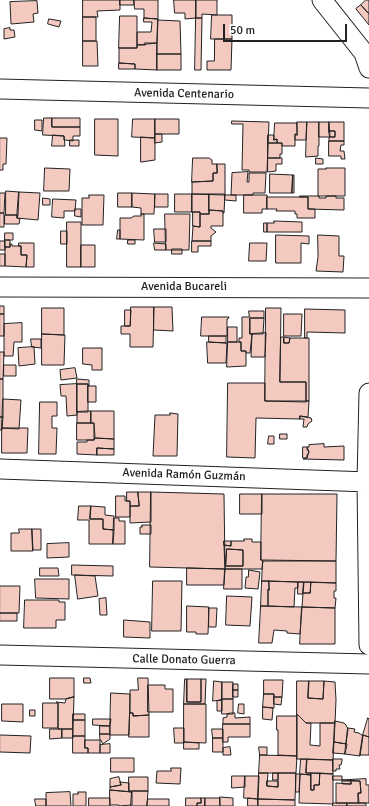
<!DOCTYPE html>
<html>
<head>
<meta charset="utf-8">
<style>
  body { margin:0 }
  #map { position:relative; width:369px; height:806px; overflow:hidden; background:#fff; font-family:Signika,sans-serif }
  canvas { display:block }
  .scale { position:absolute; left:223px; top:24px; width:124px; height:18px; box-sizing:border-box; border:2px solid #222; border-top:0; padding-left:5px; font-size:12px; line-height:14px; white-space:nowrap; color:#222; -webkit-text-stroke:3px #fff; paint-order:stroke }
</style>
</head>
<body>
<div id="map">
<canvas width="369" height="806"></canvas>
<div class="scale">50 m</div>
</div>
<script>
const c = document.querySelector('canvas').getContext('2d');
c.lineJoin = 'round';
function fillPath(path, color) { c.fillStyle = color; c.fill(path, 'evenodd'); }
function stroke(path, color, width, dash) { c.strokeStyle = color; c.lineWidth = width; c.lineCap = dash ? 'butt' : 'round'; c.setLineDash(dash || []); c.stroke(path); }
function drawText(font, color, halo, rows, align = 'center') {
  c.font = font + ' Signika,sans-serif'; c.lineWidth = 3; c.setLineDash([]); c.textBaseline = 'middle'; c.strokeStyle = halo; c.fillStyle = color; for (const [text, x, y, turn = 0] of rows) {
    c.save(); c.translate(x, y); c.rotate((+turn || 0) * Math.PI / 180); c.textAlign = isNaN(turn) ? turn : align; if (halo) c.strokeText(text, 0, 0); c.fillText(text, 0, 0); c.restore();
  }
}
const building = new Path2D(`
  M83,0H120V10L97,11L98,17H83Z
  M120,0H134V5H120Z
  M134,0H158V19L144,18V9H135Z
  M174,0H196V18L185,19V13H175Z
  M196,0H217V15L202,14V18H196Z
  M366,0H369V14L361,5Z
  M37,1L38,13L33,14L34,22L11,24L10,2Z
  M361,5L369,14V25L356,9Z
  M212,15H232V39H211Z
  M120,16H137V48H119Z
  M83,17H96V41H83Z
  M144,18L158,19L157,43L137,45V32H151L152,22H144Z
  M196,18H202L201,70H195Z
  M49,19L61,21L59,27L48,24Z
  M158,20L180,21L181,54H157Z
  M10,28V30H14L15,37L4,39V29Z
  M215,39H232L231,70H207V61H214Z
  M83,41H97L98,66H83Z
  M145,43H157V70L135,69V64L119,63V48H137V45H145Z
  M157,54H181V70H157Z
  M119,63L135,64V69H119Z
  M44,118H52V127H80V136H73V141L65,140H64V136L43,135Z
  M52,118H80V127H52Z
  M95,119H118V156L95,155Z
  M133,119H155V138L132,137Z
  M155,119H179V134H155Z
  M35,120H42V131L35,130Z
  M232,121L269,122L267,172H249V170H242L243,124H232Z
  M297,122H307L306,140H295V134L297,135Z
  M307,122H319V146H318V156L306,157Z
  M319,122H329L330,137H319Z
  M329,122H344V141H329V137H335V131H329Z
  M275,123H297V135L295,134V146H282V143H277V139L274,140Z
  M329,131H335V137H330Z
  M155,134H162V142L155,143Z
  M53,135L64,136L65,146H52Z
  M268,135H274V140L277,139V143H268Z
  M141,137L155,138V160L141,162Z
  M0,138H7L6,164H3V170H0Z
  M70,140H79V146H70Z
  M329,141H344V145H341L340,151H344L345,159H341V156H329Z
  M268,143H282V154H280V158H268Z
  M193,158H209L212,160V164H217V173H213V181L192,182Z
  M268,158H282V164H276V171L268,172Z
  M316,158L323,159V164H316Z
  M217,164H225V195L192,194V182L213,181V173H217Z
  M45,168L70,169L69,191H44Z
  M326,168H345V196H318V169H326Z
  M248,172L247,182H249V173H266L265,193H253V195H231L232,173Z
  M270,174L293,175L292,193H270Z
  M293,175H294V193H292Z
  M6,191L19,192L18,215H6Z
  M19,192L40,193L38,220L17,218Z
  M0,193H5L4,213H0Z
  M118,193H132V207H118Z
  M132,193L155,194L154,214H141V208L132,207Z
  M155,194H168V207H155Z
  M175,194H192V212H175Z
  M192,194H209V214H200V212H192Z
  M209,194H225L224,213H223V211L209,210Z
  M89,195H104L103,225H82V198H89Z
  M225,195H236V201L225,200Z
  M244,195H267V209H262V213H244Z
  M300,196H319V198H326V196H336V198H344V210L308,209V197H300Z
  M267,197H308V209H315V218H297V214H295V211H276L277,209H267Z
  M43,198L50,199V205H43Z
  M53,199L76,200L75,211H64V218L52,217Z
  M75,209H81V217L75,216Z
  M209,210L223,211V226H211V228L216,232L211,236V241H192L193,226L200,227V214H209Z
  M193,212H200V227L193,226Z
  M0,213H4V227H0Z
  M141,214H144V240L120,239V218H131L134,216H141Z
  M165,214H190L189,250H166Z
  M5,215H18L17,218L20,219L19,224H5Z
  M274,221L302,222V232H267V223H274Z
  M67,222H81V267H67Z
  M264,223H267V232H264Z
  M154,229H166V242H155Z
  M118,230H120V239H117Z
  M61,231H67V244H61Z
  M5,233H13V240H5Z
  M276,235L309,236V244L301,243V263H276Z
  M318,235L339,236V256H344L343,272L316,271L318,257Z
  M5,240H10V247H5Z
  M128,240H135V244H128Z
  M0,241H5V250H0Z
  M192,241H211V246H198V252H192Z
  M19,243H34V267H26L27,255H21V246H19Z
  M154,243L166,244V250H155Z
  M250,243H267L266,261H249Z
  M10,244H12V246H21V255H27L26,267L5,266V247H10Z
  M81,245H95V267H81Z
  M172,249H182V254H172Z
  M0,254H5V266H0Z
  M0,306H4V314H0Z
  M131,307H154L153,347H130V334H121V326H130Z
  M154,307H172L173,331L154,330Z
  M42,308H64V335L42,334Z
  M266,308H281L280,382H306V402L265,401Z
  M305,309L345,310V333L307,332V338H305Z
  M125,310H131L130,326H125Z
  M249,311H264V318H250V334H252L250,353H246V351H241V342H239V338H242V317H249Z
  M0,314H4V336H0Z
  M284,314H302L301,336H284Z
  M202,317H229L228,319H227V336H201Z
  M250,318H264L263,334H250Z
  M22,323V342H14L13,356H4V324Z
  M228,327H237V342H228Z
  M266,333L265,357H251L252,334Z
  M42,334L65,335L64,365H42Z
  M209,336H226V343L209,342Z
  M281,337H284V343H289L290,338H309V401H306V382H280Z
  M284,337L290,338L289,343H284Z
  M31,339H41V348L32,347Z
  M207,342L227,343L226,363H208Z
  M228,342H241V351H246V366L227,367Z
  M34,347L35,364L19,366L18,348Z
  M83,348H102V370H92V365L83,364Z
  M0,352H4L3,379H0Z
  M4,365H16V376H4Z
  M75,368L77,378L61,380L60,370Z
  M0,379H3V417H0Z
  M77,379L89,380V386H88V384H77Z
  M228,383H265V401H309L308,417L300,416V419L256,418L255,458L227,457Z
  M77,384V415L67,416L66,396H61L60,385Z
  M77,384H88V412H77Z
  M88,386H96V402H88Z
  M3,399L21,400L19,429L2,428Z
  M40,402H57V416H52V428H57L56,454H39Z
  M88,411H91V423H77V412Z
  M91,411H114V439L95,438L94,423H91Z
  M170,413L178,414L177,456H153L155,415H170Z
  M300,416L311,418L312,421L308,424L307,427H303L304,419H300Z
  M0,417H3L2,430H0Z
  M77,423H94V440H77Z
  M2,428H28L27,453H2Z
  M280,434H287V439H280Z
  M269,436H274V444H268Z
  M95,438L114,439V449L97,448V455L77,454V442H87V440H94Z
  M324,444V447L344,446V460L303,459L307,458V455L309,452L307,447H309V445Z
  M303,447H307V450L309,451L307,458H303Z
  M97,448L114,449V455H97Z
  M127,492H138L139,506H130V501H127Z
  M138,492H151V522L130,523V506H139Z
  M151,492L224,494L225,569L150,567Z
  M240,494H262V514H240Z
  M262,494H337L336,561L261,560Z
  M116,496H125V501H130V517H116Z
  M79,506H91L90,519H103V529L114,530L113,544H89V520H78Z
  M91,506L105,507V515L114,516V530L103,529V519H90Z
  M114,518H119V521H125V544H113Z
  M142,525H151V534H140V527H142Z
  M19,529H32L33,551H11V533H19Z
  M32,529H41V550H33Z
  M244,539H252V542H261V560L263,561L262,569H225L224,545L231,546V541H244ZM227,549L243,550V566H226Z
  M224,541H231V546L224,545Z
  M69,543V557L47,558V544Z
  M227,549L243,550V566H226Z
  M263,561H336V583L262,581Z
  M72,565L113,566V576L72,575Z
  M40,568H58L59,576H40Z
  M187,568L225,569L224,585H187Z
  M225,569H242V589H224Z
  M249,570L260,572L258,589L245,588L246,577H248Z
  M75,575L95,576L98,596L78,599Z
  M35,579H69V599L36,598Z
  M153,581H182L181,631H152Z
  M262,581H269V590L268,589V606H261Z
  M269,581L298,582V588H295L294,607L268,606V589L269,590Z
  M298,582H304L303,594H298Z
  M304,582H311L310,593H303Z
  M311,582L336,583V591H334V598H336L335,608L302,607L303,593H310Z
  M0,586H20L19,613H0Z
  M227,596L252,597L250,626L226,625Z
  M106,598L107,615H100L99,599Z
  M25,600H59V602H65V620H56V628H24Z
  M187,606L209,607L208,634H196V632H187Z
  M261,606L302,607L300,634L287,633V631L274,630L272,643H259Z
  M302,607L335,608V644H300Z
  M209,608H217L216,627H209Z
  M0,613H17V621H0Z
  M124,620L150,622V638L124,637Z
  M50,678H74V697L66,699H50Z
  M84,678H90L91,683H84Z
  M138,678H148L149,715L133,716V713H130V690H138Z
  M185,679H187V702H201V679H206L205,704H184Z
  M187,679H201V702H187Z
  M264,680H283L282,697H274V694H264Z
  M214,681L222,682V700L213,701Z
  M297,681H309L308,698L323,699L324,681L335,682L336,700L335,723H306L298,715H297Z
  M309,681H324L323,699L308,698Z
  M222,682H233V699H222Z
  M233,684H238V690H233Z
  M148,685H165V689H173V712H148Z
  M233,690H238V697H233Z
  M111,693L130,694L129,735H110Z
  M264,694H274V708L263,707Z
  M74,697L73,729H58V703L56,702L65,703L66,699Z
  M274,697H282L281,705L274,704Z
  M222,699H233V714H222Z
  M222,700V711H217V701Z
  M43,703H58V728H43Z
  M2,704H23V722L2,721Z
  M184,704H206V743L184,742Z
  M239,704H244V714L238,713Z
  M263,707L273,708L272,720L263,719Z
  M30,710H35V716H30Z
  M130,713H133V716L149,715V737H129Z
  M232,713H235V718L250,717V724H223V718L227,717V714Z
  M73,714H85V720H73Z
  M297,715H298L306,723H311L310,745L320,746V723H335L333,760L297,759Z
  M277,716H297V756L278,755V730H277Z
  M368,718L369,719V737L363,735Z
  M93,719H111L110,726L93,725Z
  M73,720H85V736H73Z
  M335,721L344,723L346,725L348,729L346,744L334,742Z
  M223,724H250V737H228V742H223Z
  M100,726H110V734H100Z
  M174,728H184V743H175Z
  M348,728L355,729L354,732L359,733L363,736L360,756L345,754Z
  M50,729H62V738L50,739Z
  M62,729H73V738H62Z
  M212,729H223V738H213Z
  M100,734H110V739L103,744L100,739Z
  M0,735L31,736L30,753L0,752Z
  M363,735L369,737V755H360Z
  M73,736H85V748H88V753H73Z
  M213,738H223V752H213Z
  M85,740H100V753H88V748H85Z
  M184,742L199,743V749H184Z
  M334,742L347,744L345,754L333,753Z
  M110,744V753H100V745Z
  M230,747L231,755H223V748Z
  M259,747H267V755H260Z
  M260,755L297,756L296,773H259Z
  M111,758H134V772H111Z
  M301,759H307L306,773H311V775L300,774Z
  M307,759L333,760V774L306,773Z
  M333,759H342V761L341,765H339L340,769H336V771H333Z
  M171,768H181L180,784L156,783L157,771H171Z
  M259,773H268L267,786L278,787V773H296L295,800L258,799Z
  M273,773H278V780H273Z
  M311,773H320L319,785H314V790H311Z
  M320,773L333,774V804L299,803L300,774L311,775V790H314V785H319Z
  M296,774H300L299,792H296Z
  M232,776H245V787L232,788Z
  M245,776H259L258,799L244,798Z
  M333,776H342V780H333Z
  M119,777L121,785L110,787V779Z
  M129,777H148V791H129Z
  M366,779V785H369V803H358V793H361L360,781L342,780Z
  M267,781H278V787L267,786Z
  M342,781H351V784H343Z
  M351,781H360L361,793H358L359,803H336V783L351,784Z
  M120,782L129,783V791L132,792L110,790V787L121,785Z
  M110,790L132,792V805L119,806V805H110Z
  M132,791H148L147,806H131Z
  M70,792L71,806H46V793Z
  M78,792H86V806H73V794H78Z
  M220,797L233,798V806H220Z
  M89,798H110V806H89Z
  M186,798H201V803H197V806H186Z
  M201,798H205V806H197V803H201Z
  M205,798H220V806H205Z
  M248,798L258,799V806H248Z
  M35,799H46V806H36Z
  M148,799H169V806H147Z
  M258,799L295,800V806H258Z
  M333,803H347V806H333Z
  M347,803H366V806H347Z`);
fillPath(building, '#f3c9c0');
stroke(building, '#222', 1);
const minor = new Path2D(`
  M322,0L364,53L369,68
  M0,89L369,98
  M0,287L369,288
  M369,393L367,482L369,645
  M0,469L369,482
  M0,655L369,664`);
stroke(minor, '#222', 21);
stroke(minor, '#fff', 19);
drawText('12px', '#222', '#fff', [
  ["Avenida Centenario",184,94,1],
  ["Avenida Bucareli",184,287],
  ["Avenida Ramón Guzmán",184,475,2],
  ["Calle Donato Guerra",184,660,1]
]);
</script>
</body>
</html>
